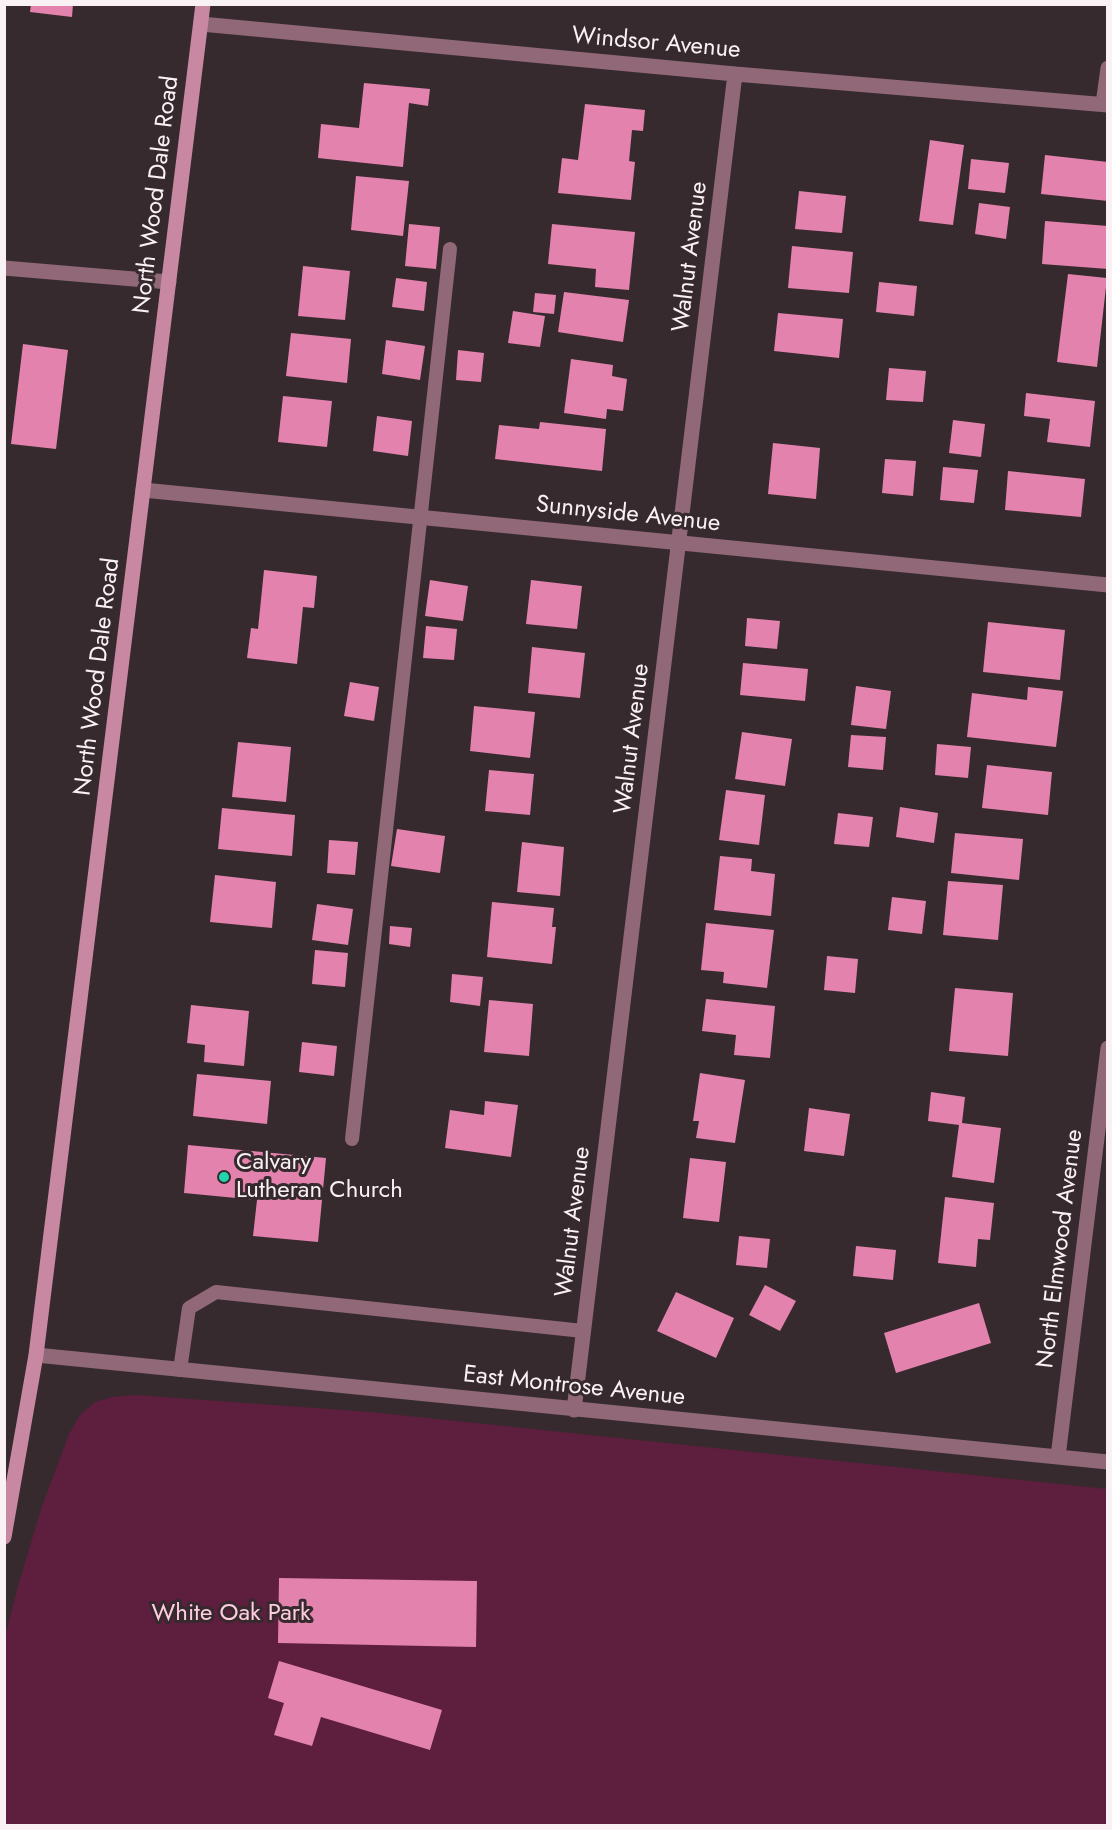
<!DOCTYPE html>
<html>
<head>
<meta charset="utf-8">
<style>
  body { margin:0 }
  #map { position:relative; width:1112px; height:1830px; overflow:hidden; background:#362a2e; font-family:Jost,sans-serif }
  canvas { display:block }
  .frame { position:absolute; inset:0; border:6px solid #faf1f5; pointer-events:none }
</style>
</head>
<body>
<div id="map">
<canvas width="1112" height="1830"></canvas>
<div class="frame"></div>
</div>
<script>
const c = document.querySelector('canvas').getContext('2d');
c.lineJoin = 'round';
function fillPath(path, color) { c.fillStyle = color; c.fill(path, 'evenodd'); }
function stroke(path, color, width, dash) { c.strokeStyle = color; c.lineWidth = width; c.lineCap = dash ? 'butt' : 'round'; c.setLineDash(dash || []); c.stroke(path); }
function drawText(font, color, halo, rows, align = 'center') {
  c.font = font + ' Jost,sans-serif'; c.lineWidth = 6; c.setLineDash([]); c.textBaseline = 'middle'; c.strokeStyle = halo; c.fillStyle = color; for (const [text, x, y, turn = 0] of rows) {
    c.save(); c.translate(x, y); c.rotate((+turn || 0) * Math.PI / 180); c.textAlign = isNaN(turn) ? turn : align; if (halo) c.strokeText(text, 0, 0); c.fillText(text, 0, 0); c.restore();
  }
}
fillPath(new Path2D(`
  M136,1395L370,1412L1107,1489V1825L5,1826L4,1641L18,1586L42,1506L69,1434L80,1415L95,1402L112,1397Z`), '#5d1f3d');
fillPath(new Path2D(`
  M31,4H73L72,17L30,12Z
  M364,83L430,89L428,106L409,103L403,167L318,158L321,124L359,128Z
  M585,104L645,110L643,131L632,130L629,161L635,162L631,200L558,193L562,158L578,160Z
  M930,140L964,145L953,225L919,221Z
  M1045,155L1108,162V201L1041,194Z
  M971,159L1009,163L1005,193L968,189Z
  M356,176L409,181L403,236L351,230Z
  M799,191L846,196L842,233L795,229Z
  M979,203L1010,207L1006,239L975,234Z
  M1045,221L1108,226V269L1042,264Z
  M409,224L440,227L436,269L405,266Z
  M552,224L635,232L629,290L595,287L596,269L548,264Z
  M792,246L853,252L849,293L788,288Z
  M303,266L350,271L345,320L298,316Z
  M1068,274L1107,278L1097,367L1057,362Z
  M396,278L427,282L424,311L392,307Z
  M879,282L917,286L914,316L876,312Z
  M564,292L629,300L623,342L558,332Z
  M535,293L556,295L554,314L533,312Z
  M513,311L545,316L540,347L508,343Z
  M778,313L843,319L839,358L774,351Z
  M291,333L351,339L347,383L286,376Z
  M386,340L425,346L420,380L382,374Z
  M23,344L68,350L56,449L11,444Z
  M458,350L484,353L481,382L456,380Z
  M571,359L613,365L612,376L627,379L623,411L607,409L606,419L564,413Z
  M889,368L926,371L923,402L886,400Z
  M1026,393L1095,401L1090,447L1047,442L1050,419L1024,416Z
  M283,396L332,401L327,447L278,442Z
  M377,416L412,421L408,456L373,451Z
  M953,420L985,424L981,457L949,453Z
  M540,422L606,429L602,471L495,459L499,425L539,429Z
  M773,443L820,448L816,499L768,494Z
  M885,459L916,461L913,496L882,493Z
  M943,467L978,470L974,503L940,500Z
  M1008,471L1085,479L1081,517L1005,510Z
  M264,570L317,576L314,608L303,607L297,664L247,658L251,628L258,629Z
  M430,580L468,586L463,621L425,616Z
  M531,580L582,586L577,629L526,624Z
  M747,618L780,621L777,649L745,646Z
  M988,622L1065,630L1060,680L983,672Z
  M426,626L457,629L454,660L423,658Z
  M532,647L585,653L580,698L528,693Z
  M743,663L808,669L805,701L740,695Z
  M350,682L379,687L374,721L344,716Z
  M856,686L891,691L886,729L851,725Z
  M1028,687L1063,691L1056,747L967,737L972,693L1027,700Z
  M474,706L535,712L530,758L470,751Z
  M742,732L792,739L785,786L735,779Z
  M851,735L886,737L883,770L848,767Z
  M238,742L291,747L286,802L232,797Z
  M937,744L971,747L968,778L935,775Z
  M987,765L1052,772L1048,815L982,808Z
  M489,770L534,774L530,815L485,811Z
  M726,790L765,795L759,845L719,840Z
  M900,807L938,813L934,843L896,837Z
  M222,808L295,815L292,856L218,849Z
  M838,813L873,817L869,847L834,844Z
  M397,829L445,836L440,873L391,866Z
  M955,833L1023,839L1019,880L951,873Z
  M329,840L358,842L355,875L327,873Z
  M522,842L564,847L560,896L517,892Z
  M720,856L752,859L751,871L775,874L771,916L714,910Z
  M215,875L276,882L272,928L210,922Z
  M948,881L1003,885L998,940L943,935Z
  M892,897L926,901L922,934L888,930Z
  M492,902L554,908L552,927H556L552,964L487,957Z
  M317,904L353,909L348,945L312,940Z
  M706,923L774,930L767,988L723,983L724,972L701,970Z
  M390,926L412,928L410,947L389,944Z
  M315,950L348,953L345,987L312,984Z
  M827,956L858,959L855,993L824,990Z
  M452,974L483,977L480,1006L450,1002Z
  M955,988L1013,993L1008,1056L949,1051Z
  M706,999L775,1006L770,1058L734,1055L736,1035L702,1031Z
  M489,1000L533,1004L529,1056L484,1052Z
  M191,1005L249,1011L244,1066L204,1062L205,1045L187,1043Z
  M302,1042L337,1046L334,1076L299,1072Z
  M700,1073L745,1080L735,1143L696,1138L699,1121H693Z
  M197,1074L271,1081L267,1124L193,1116Z
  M931,1092L965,1097L962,1123L1001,1128L994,1183L952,1177L959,1125L928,1121Z
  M485,1101L518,1105L511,1157L445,1148L450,1110L484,1115Z
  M809,1108L850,1114L844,1156L804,1151Z
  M188,1145L326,1158L318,1242L253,1236L257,1200L184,1193Z
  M690,1158L726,1162L719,1222L683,1218Z
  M945,1197L994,1203L990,1240L978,1239L976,1267L938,1263Z
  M739,1236L770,1239L767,1268L736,1265Z
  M856,1246L896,1250L893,1280L853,1276Z
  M765,1285L796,1301L780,1331L749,1315Z
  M676,1292L734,1318L716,1358L657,1331Z
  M979,1303L991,1343L896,1373L884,1333Z
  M279,1578L477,1581L476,1647L278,1643Z
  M279,1661L442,1710L430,1750L321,1717L312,1746L274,1735L284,1703L268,1698Z`), '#e383ad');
stroke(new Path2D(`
  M352,1139L450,249
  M180,1370L189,1308L216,1292L583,1331`), '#906878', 14);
stroke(new Path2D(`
  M201,24L735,74L1108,105
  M1103,104L1108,68
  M4,268L169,282
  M143,490L1108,585
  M36,1355L1108,1462
  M574,1410L735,74
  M1058,1457L1108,1048`), '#906878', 15);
stroke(new Path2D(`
  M4,1537L36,1355L203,4`), '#c888a2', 15);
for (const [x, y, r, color] of [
  [224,1177,6,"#22d5af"]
]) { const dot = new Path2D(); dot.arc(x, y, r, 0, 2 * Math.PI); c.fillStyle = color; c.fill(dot); stroke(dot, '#362a2e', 2); }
drawText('24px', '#faf1f5', '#362a2e', [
  ["Windsor Avenue",656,44,5],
  ["North Wood Dale Road",157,195,-83],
  ["Walnut Avenue",691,257,-83],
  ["Sunnyside Avenue",628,515,6],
  ["North Wood Dale Road",98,677,-83],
  ["Walnut Avenue",633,739,-83],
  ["Walnut Avenue",574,1222,-83],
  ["North Elmwood Avenue",1061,1249,-83],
  ["East Montrose Avenue",574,1387,6]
]);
drawText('24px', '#faf1f5', '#362a2e', [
  ["Calvary",236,1163],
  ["Lutheran Church",236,1191]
], 'left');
drawText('24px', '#ffcce0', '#362a2e', [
  ["White Oak Park",231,1614]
]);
</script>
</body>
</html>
